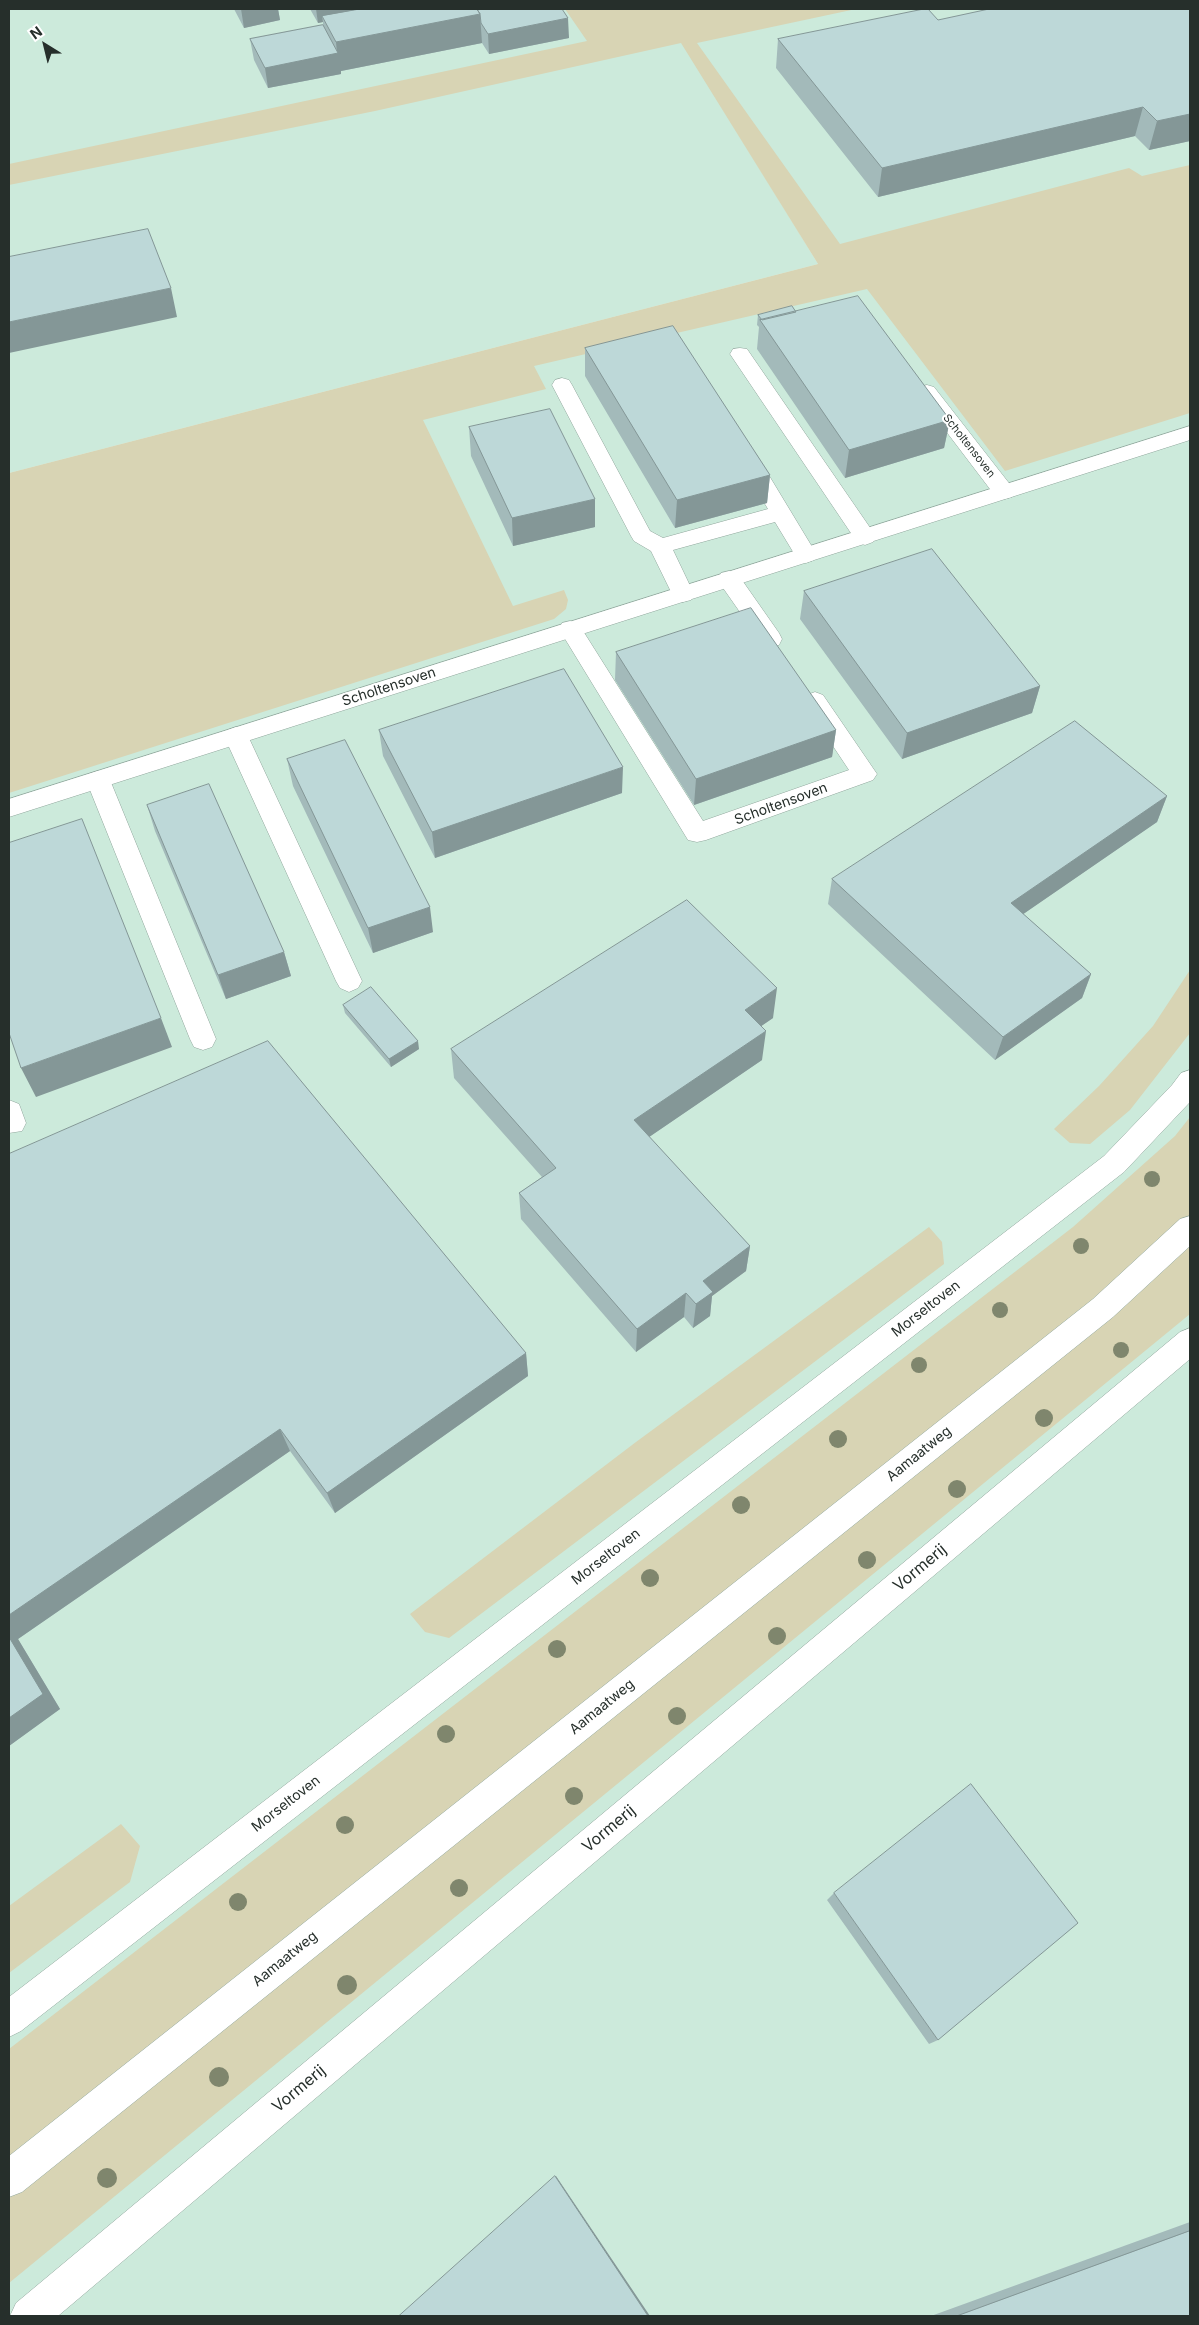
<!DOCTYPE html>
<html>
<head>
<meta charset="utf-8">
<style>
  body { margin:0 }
  #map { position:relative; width:1199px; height:2325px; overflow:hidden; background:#ddf4e9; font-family:Inter,sans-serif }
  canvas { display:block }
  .frame { position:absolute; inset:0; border:10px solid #262f2b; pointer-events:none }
  .north { position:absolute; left:20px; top:20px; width:50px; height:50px; -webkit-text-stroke:4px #fff; paint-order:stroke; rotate:324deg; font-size:14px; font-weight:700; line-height:20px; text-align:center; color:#262f2b }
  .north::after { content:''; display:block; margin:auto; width:18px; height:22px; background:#262f2b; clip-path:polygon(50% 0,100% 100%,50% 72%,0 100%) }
</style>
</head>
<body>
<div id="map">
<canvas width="1199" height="2325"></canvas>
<div class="frame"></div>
<div class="north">N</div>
</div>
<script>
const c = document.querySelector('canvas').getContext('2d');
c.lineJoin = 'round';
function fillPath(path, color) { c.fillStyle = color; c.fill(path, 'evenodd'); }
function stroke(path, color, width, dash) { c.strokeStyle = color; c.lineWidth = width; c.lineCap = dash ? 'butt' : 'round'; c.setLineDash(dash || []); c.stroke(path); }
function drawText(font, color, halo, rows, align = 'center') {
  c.font = font + ' Inter,sans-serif'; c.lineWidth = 4; c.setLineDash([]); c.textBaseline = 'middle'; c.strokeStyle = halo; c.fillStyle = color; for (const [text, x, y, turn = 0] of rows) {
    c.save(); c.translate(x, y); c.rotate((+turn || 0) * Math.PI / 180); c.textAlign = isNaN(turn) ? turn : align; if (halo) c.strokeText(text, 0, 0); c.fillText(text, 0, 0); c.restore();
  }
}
fillPath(new Path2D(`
  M9,9H1190V2316H9V777L367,401L835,276L682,42L818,264L9,473Z`), '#cceadb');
fillPath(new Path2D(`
  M565,9H856L697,43L840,244L1129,168L1142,176L1190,165V413L1005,471L867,289L534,366L546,389L423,420L513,606L564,590L568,600L566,609L554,619L9,793V473L818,264L681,43L375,111L9,185V164L587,41Z
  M1190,970V1033L1130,1110L1090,1144L1070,1143L1054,1129L1099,1086L1153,1026Z
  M1190,1117V1314L9,2283V2049L1073,1227L1175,1136Z
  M929,1227L942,1242L944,1264L449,1638L425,1632L410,1614L636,1442Z
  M121,1824L140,1846L130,1882L9,1973V1906Z`), '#d8d4b4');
const service = new Path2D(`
  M740,348L747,349L873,532L876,537L873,542L865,545L857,542L730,354L733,349Z
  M562,378L569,380L572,385L650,531L663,538L768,509L738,459L742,454L749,452L756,454L817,555L814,560L806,563L798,560L775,522L673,550L694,594L691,600L683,602L675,600L651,551L634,541L631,536L552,385L555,380Z
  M927,385L934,387L1012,487L1015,492L1012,497L1004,499L996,497L920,397L917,392L920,387Z
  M729,571L737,573L779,633L782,639L779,645L771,647L763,645L721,585L718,579L721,573Z
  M570,621L578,623L703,821L849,770L803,701L807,695L815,692L823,695L877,774L873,780L706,840L697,842L688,840L559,629L562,623Z
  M236,727L244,730L248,736L362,981L358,988L349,992L340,988L336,981L224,736L228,730Z
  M98,771L107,774L110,780L216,1039L212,1047L203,1050L194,1047L190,1039L86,780L89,774Z
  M9,1100L19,1104L26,1123L22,1131L9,1133Z`);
const minor = new Path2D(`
  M1190,426V440L9,817V799Z
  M1190,1070V1102L1124,1172L21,2031L9,2037V1997L1104,1156L1172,1085L1181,1073Z
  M1190,1328V1359L58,2316H10L16,2303L1180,1332Z`);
const secondary = new Path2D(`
  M1190,1216V1246L1113,1317L22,2192L9,2197V2156L1093,1299L1180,1219Z`);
stroke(service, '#91a79d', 1);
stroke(minor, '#91a79d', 1);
stroke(secondary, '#91a79d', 1);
fillPath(service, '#fff');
fillPath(minor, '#fff');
fillPath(secondary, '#fff');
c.fillStyle = '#7f866d';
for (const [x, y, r] of [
  [1152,1179,8],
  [1081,1246,8],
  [1000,1310,8],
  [1121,1350,8],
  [919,1365,8],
  [1044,1418,9],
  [838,1439,9],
  [957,1489,9],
  [741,1505,9],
  [867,1560,9],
  [650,1578,9],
  [777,1636,9],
  [557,1649,9],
  [677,1716,9],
  [446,1734,9],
  [574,1796,9],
  [345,1825,9],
  [459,1888,9],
  [238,1902,9],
  [347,1985,10],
  [219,2077,10],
  [107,2178,10]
]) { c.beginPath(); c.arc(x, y, r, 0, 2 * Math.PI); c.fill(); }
fillPath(new Path2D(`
  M234,9H278L280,20L244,28Z
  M310,9H562L569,38L489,54L482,43L341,71V74L268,88L254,60L250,39L323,25V22L318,23Z
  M1190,9V141L1149,150L1135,136L878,197L776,68L778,39L938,20Z
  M796,312L950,420L944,448L845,478L757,349L759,327L757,325L758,315Z
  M585,348L770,475L767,503L675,528L585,376Z
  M469,427L595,527L513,546L471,456Z
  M804,591L1040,686L1032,713L902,759L800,619Z
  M616,652L836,730L832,757L694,805L615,680Z
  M379,730L622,793L435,858L383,756Z
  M287,759L433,932L373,953L293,786Z
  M1167,796L1157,822L1023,914L1091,974L1082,998L995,1060L828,904L832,879Z
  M147,805L284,952L291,976L226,999L155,831Z
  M343,1005L419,1049L391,1067L345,1013Z
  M773,1018L761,1026L762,1060L649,1137L750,1246L746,1271L712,1296L710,1316L693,1328L684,1317L636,1352L521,1219L519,1193L542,1177L454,1078L451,1049Z
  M9,1154L526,1353L528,1376L335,1513L290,1451L18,1639L60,1709L9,1746Z
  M834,1893L938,2040L929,2044L827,1900Z
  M1190,2222V2316H931Z`), '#a3baba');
fillPath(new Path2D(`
  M241,9H278L280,20L244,28Z
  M316,9H391L322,16L323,22L318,23Z
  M480,14L482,43L341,71V74L268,88L265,68L337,53L336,42Z
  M568,18L569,38L489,54L488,34Z
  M1143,107L1135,136L878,197L882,168Z
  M1190,114V141L1149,150L1157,121Z
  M171,288L177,317L9,353V322Z
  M950,420L944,448L845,478L849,450Z
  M770,475L767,503L675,528L677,500Z
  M595,499V527L513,546L512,518Z
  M1040,686L1032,713L902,759L907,733Z
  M836,730L832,757L694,805L696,779Z
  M623,767L622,793L435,858L432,832Z
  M1167,796L1157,822L1003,928L1011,903Z
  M430,907L433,932L373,953L368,928Z
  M284,952L291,976L226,999L218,975Z
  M1091,974L1082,998L995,1060L1003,1037Z
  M777,988L773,1018L741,1040L745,1010Z
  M161,1018L172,1047L36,1097L21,1068Z
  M766,1031L762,1060L633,1148L634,1120Z
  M418,1041L419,1049L391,1067L389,1059Z
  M750,1246L746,1271L712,1296L710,1316L693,1328L696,1304L703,1281Z
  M686,1293L684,1317L636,1352L637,1329Z
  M526,1353L528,1376L335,1513L327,1493Z
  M280,1429L290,1451L18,1639L60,1709L9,1746V1615Z
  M555,2176H556L650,2316H648Z`), '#849797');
const building = new Path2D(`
  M360,9H477L480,14L336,42L322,16Z
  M477,9H562L568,18L488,34L481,23L480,14Z
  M924,9H928L938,20L989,9H1190V114L1157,121L1143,107L882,168L778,39Z
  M323,25L338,53L265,68L250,39Z
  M148,229L171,288L9,322V257Z
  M858,296L950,420L849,450L760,320Z
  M792,306L796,312L762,320L758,315Z
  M673,326L770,475L677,500L585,348Z
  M550,409L595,499L512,518L469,427Z
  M932,549L1040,686L907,733L804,591Z
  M751,608L836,730L696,779L616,652Z
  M564,669L623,767L432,832L379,730Z
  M1075,721L1167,796L1011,903L1091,974L1003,1037L832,879Z
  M345,740L430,907L368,928L287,759Z
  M209,784L284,952L218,975L147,805Z
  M82,819L161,1018L21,1068L9,1033V843Z
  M687,900L777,988L745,1010L766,1031L634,1120L750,1246L703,1281L713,1292L696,1304L686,1293L637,1329L519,1193L556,1168L451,1049Z
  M371,987L418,1041L389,1059L343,1005Z
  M268,1041L526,1353L327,1493L280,1429L9,1615V1154Z
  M9,1637L43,1694L9,1718Z
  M971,1784L1078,1923L938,2040L834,1893Z
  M555,2176L648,2316H399Z
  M1190,2231V2316H957Z`);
fillPath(building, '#bdd8d8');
stroke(building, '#849797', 1);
drawText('11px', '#262f2b', '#fff', [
  ["Scholtensoven",969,446,52]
]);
drawText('14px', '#262f2b', '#fff', [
  ["Scholtensoven",389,687,-18],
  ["Scholtensoven",781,804,-20],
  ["Morseltoven",926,1309,-38],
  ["Aamaatweg",919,1454,-39],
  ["Morseltoven",606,1557,-38],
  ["Aamaatweg",602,1707,-39],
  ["Morseltoven",286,1804,-38],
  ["Aamaatweg",285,1959,-39]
]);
drawText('16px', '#262f2b', '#fff', [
  ["Vormerij",920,1568,-40],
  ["Vormerij",609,1829,-40],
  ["Vormerij",299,2089,-40]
]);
</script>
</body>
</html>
